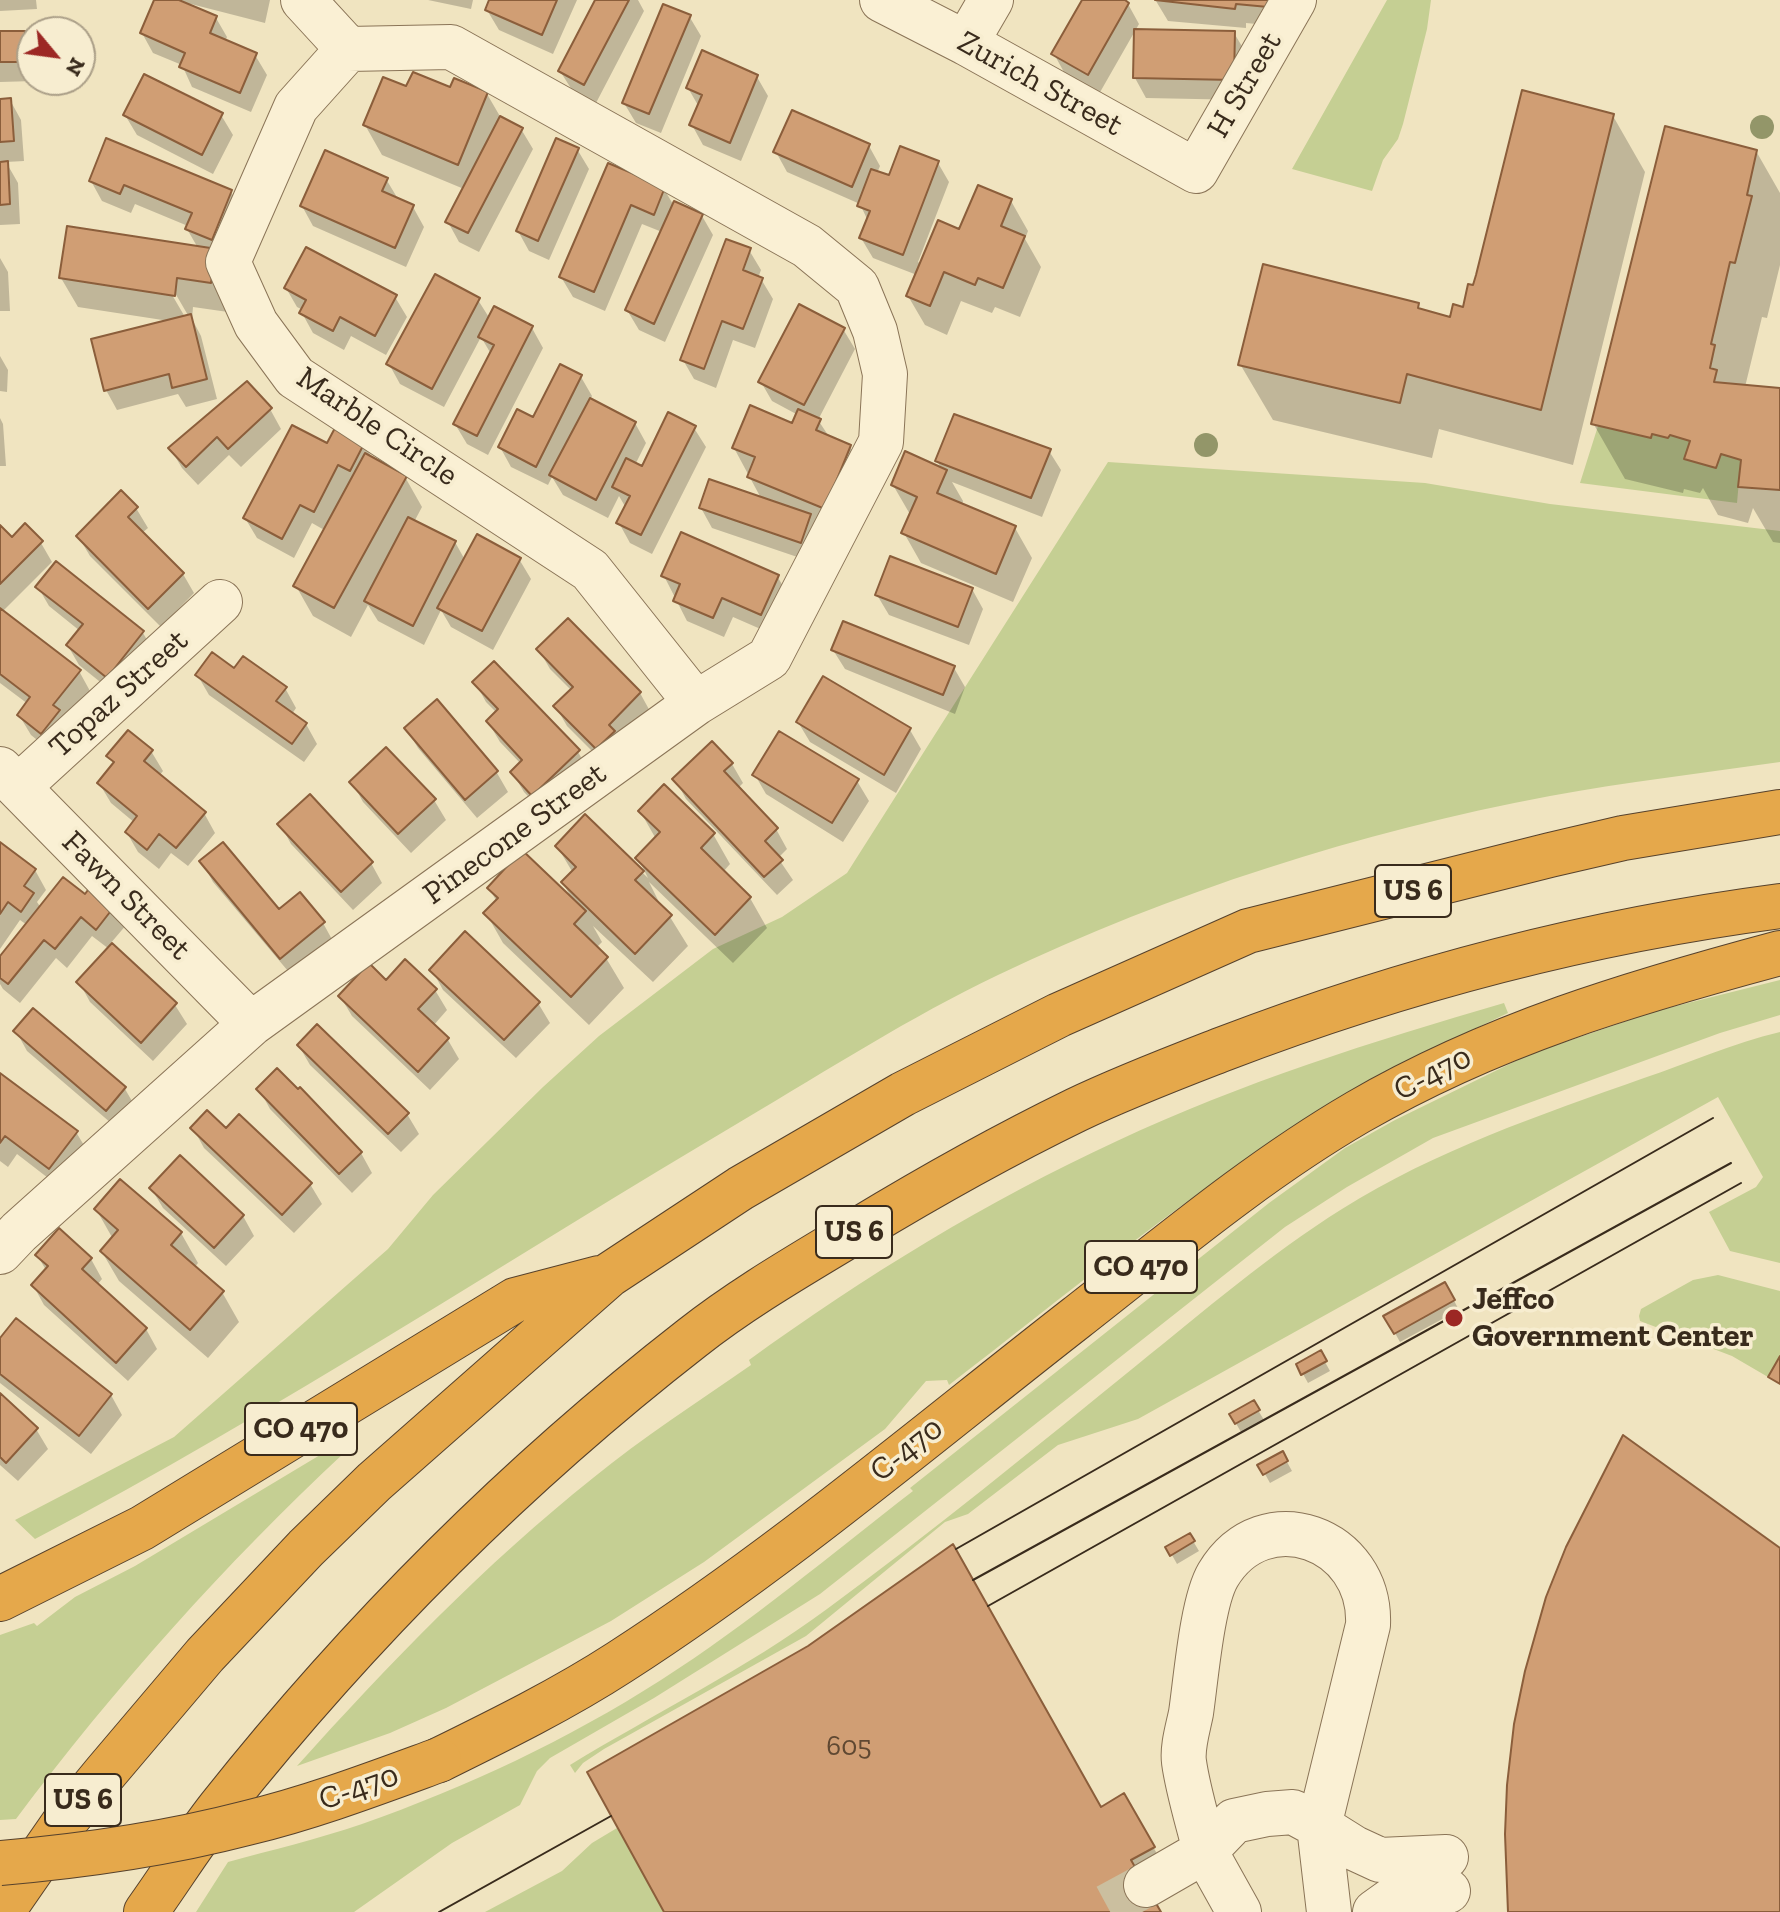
<!DOCTYPE html>
<html>
<head>
<meta charset="utf-8">
<style>
  body { margin:0 }
  #map { position:relative; width:1780px; height:1912px; overflow:hidden; background:#f0e4c0; font-family:"Zilla Slab",serif }
  canvas { display:block }
  .north { position:absolute; left:16px; top:16px; width:80px; height:80px; box-sizing:border-box; background:#f7edd0; border:2px solid #ab9f88; border-radius:50%; rotate:119deg; font-size:22px; font-weight:700; line-height:32px; text-align:center; color:#392b1c }
  .north::after { content:''; display:block; margin:auto; width:28px; height:36px; background:#9c2824; clip-path:polygon(50% 0,100% 100%,50% 72%,0 100%) }
</style>
</head>
<body>
<div id="map">
<canvas width="1780" height="1912"></canvas>
<div class="north">N</div>
</div>
<script>
const c = document.querySelector('canvas').getContext('2d');
c.lineJoin = 'round';
function fillPath(path, color) { c.fillStyle = color; c.fill(path, 'evenodd'); }
function stroke(path, color, width, dash) { c.strokeStyle = color; c.lineWidth = width; c.lineCap = dash ? 'butt' : 'round'; c.setLineDash(dash || []); c.stroke(path); }
function drawText(font, color, halo, rows, align = 'center') {
  c.font = font + ' "Zilla Slab",serif'; c.lineWidth = 7; c.setLineDash([]); c.textBaseline = 'middle'; c.strokeStyle = halo; c.fillStyle = color; for (const [text, x, y, turn = 0] of rows) {
    c.save(); c.translate(x, y); c.rotate((+turn || 0) * Math.PI / 180); c.textAlign = isNaN(turn) ? turn : align; if (halo) c.strokeText(text, 0, 0); c.fillText(text, 0, 0); c.restore();
  }
}
fillPath(new Path2D(`
  M1387,0H1431L1427,29L1403,124L1398,139L1383,160L1372,191L1292,169Z
  M1598,426L1650,438L1652,434L1667,438L1670,435L1690,441L1684,459L1715,467L1721,454L1741,460L1737,503L1580,483Z
  M1108,462L1425,483L1550,504L1780,531V762C1703,773 1626,782 1550,796C1359,832 1172,892 998,975C910,1017 828,1070 745,1119C508,1259 279,1411 35,1539L15,1520L174,1437L388,1249L433,1195L543,1087L599,1036L713,949L782,917L847,873Z
  M1780,980V1015L1720,1033L1433,1138L1347,1187L1285,1227L820,1594L654,1698L550,1758L537,1771L520,1805L452,1843L354,1912H196L228,1862C272,1850 318,1839 362,1824C467,1787 567,1740 661,1680C749,1624 830,1555 913,1491L910,1488L1269,1203L1345,1148L1395,1120L1530,1054L1656,1011Z
  M1504,1003L1508,1013C1435,1047 1362,1084 1294,1128C1174,1205 1062,1298 949,1385L947,1380L926,1381L885,1429L704,1562L611,1621L446,1708L390,1733L297,1766C389,1664 485,1564 593,1478C643,1437 698,1402 751,1365L749,1360C865,1276 987,1201 1117,1141C1241,1083 1373,1041 1504,1003Z
  M1780,1032V1263L1730,1251L1709,1212L1756,1187L1763,1177L1718,1097L1138,1419L1058,1445L968,1514L945,1522L806,1636L604,1749L583,1763L575,1773L570,1765C655,1713 746,1669 827,1609C933,1531 1035,1448 1137,1365C1204,1311 1270,1254 1342,1209C1436,1150 1540,1115 1644,1078C1689,1063 1733,1043 1780,1032Z
  M1718,1275L1780,1291V1356L1768,1377L1732,1356L1640,1321L1639,1316L1641,1309L1693,1280Z
  M340,1443L345,1452C224,1565 115,1687 16,1819L0,1820V1635L34,1623L37,1626L75,1597L135,1566Z
  M617,1828L664,1912H485L562,1871L592,1843Z`), '#c5cf93');
fillPath(new Path2D(`
  M0,0H36L37,9L0,11Z
  M156,0H270L265,23L191,4L190,7L216,18L227,37L225,42L255,55L267,75L251,112L192,87L182,65L153,53L142,33Z
  M428,0H473L471,9Z
  M492,0H577L553,54L499,30L487,10Z
  M597,0H638L644,11L596,103L572,90L560,71Z
  M1085,0H1121L1128,4L1139,24L1099,94L1065,74L1054,54Z
  M1281,0L1278,26L1246,23V28L1168,21L1156,1Z
  M689,16L701,36L661,133L636,123L624,103Z
  M0,33H23L32,48V80L35,81L0,82Z
  M1234,33L1246,53L1245,100L1146,98L1135,78Z
  M757,77L768,96L741,161L703,145L692,125L699,107L688,88Z
  M407,89L487,94L501,118L521,129L533,149L479,252L459,242L448,222L464,189L382,155L365,125Z
  M10,100L21,120L24,161L6,162L18,183L20,224L0,225V101Z
  M125,115H221L233,135L213,174L137,135Z
  M1613,116L1645,172L1573,465L1439,429L1432,458L1273,420L1240,364L1418,305L1421,311L1451,319L1464,310L1474,288Z
  M869,146L880,166L877,173L890,178L938,163L949,182L918,262L921,264L960,232L1011,201L1028,231L1025,239L1041,267L1020,317L995,307L992,313L961,301L947,335L925,325L908,296L917,275L873,258L861,238L868,221L860,204L787,172L776,152Z
  M577,149L589,169L549,260L529,251L518,231Z
  M1756,151L1780,193V265L1767,318L1762,317L1745,387L1780,390V543L1773,542L1753,508L1748,523L1718,515L1703,488L1700,493L1684,489L1683,493L1625,479L1593,423Z
  M609,166L664,189L674,206L702,216L713,235L665,342L639,330L627,310L662,232L642,224L605,311L573,297L561,277Z
  M386,179L398,199L413,207L424,227L406,267L313,226L302,206Z
  M91,181L231,192L242,211L228,312L193,307L192,319L201,336L217,399L186,407L178,394L117,410L106,390L169,321L78,307L61,278L198,248L187,229L188,226L135,204L131,213L102,201ZM171,286L189,317H185L168,288Z
  M749,250L761,270L758,278L761,279L773,299L755,348L733,340L716,388L694,379L683,360Z
  M0,258L8,272L10,311H0Z
  M286,288L395,297L407,317L386,355L351,336L344,350L313,333L302,313L303,310L297,307Z
  M478,300L490,319L532,328L543,348L488,455L467,444L455,424L491,354L481,337L444,407L400,384L389,364Z
  M843,329L855,349L818,420L830,438L850,447L867,476L812,562L712,528L701,508L762,500L734,448L794,426L798,415L772,401L761,382Z
  M0,356L8,370L7,392L0,391Z
  M581,377L592,396L590,400L635,423L646,443L635,465L643,469L694,428L706,447L652,554L630,543L619,523L626,508L619,496L608,518L563,495L552,477L548,485L511,467L500,447L534,420Z
  M270,409L281,429L241,467L229,455L198,485L182,468L170,448Z
  M0,418L3,424L6,466H0Z
  M364,443L373,460L405,477L422,507L414,522L455,542L465,560L519,559L531,579L493,650L451,627L441,610L424,645L378,621L368,605L351,637L313,616L296,586L326,531L312,523L294,558L257,538L245,518L328,446Z
  M1049,451L1061,470L1042,517L952,482L963,501L962,505L1015,528L1032,558L1013,602L921,563L904,533L911,516L893,485L942,470L937,461Z
  M136,508L148,528L142,533L183,574L194,593L161,627L90,556L78,536Z
  M0,528L12,540L41,543L52,562L2,612L79,671L90,691L53,753L31,735L19,715L28,704L0,683Z
  M56,564L143,633L154,652L119,697L79,665L68,646L80,631L49,606L38,587Z
  M664,576H777L789,596L772,634L733,617L724,637L687,621Z
  M972,589L983,609L969,645L889,615L877,595Z
  M539,650L640,693L651,713L608,767L567,726L556,707L572,691L550,669Z
  M833,650L954,668L965,687L955,714L845,669Z
  M235,670L285,688L296,708L292,714L306,724L317,744L304,762L209,695L198,676Z
  M475,682L578,752L589,771L545,814L524,792L512,772L521,764L500,742L488,722L497,713L486,702Z
  M437,702L497,773L508,792L477,818L418,748L406,728Z
  M798,722L910,730L921,749L896,793L810,742Z
  M151,751L163,771L159,776L204,813L215,833L188,866L171,853L159,869L138,852L127,833L135,823L111,803L99,783L114,765L109,756Z
  M732,764L743,783L738,788L776,829L787,849L778,858L793,880L777,895L686,799L675,779Z
  M755,775L857,781L869,801L843,842L766,794Z
  M352,782L434,800L446,820L411,853L363,802Z
  M640,811L713,834L730,864L723,872L750,898L767,928L733,963L649,882L659,902L658,904L670,917L688,946L653,982L593,926L602,942L596,948L606,958L624,988L589,1025L503,943L486,913L497,902L489,888L572,899L563,883L573,873L557,846L585,817L648,878L638,858L656,839Z
  M280,824L371,863L382,883L353,910L291,844Z
  M0,845L35,870L46,890L37,902L41,908L85,896L93,886L127,924L110,944L175,1005L187,1024L153,1061L90,1002L79,982L109,949L92,936L67,968L56,958L20,1003L3,989L0,984V959L27,925L20,920L0,949Z
  M202,862L279,912L323,923L334,943L293,977L213,882Z
  M432,970L538,1003L550,1023L516,1058L443,990Z
  M387,983L435,990L447,1010L433,1026L448,1040L459,1059L430,1090L352,1016L340,996Z
  M16,1031L125,1089L136,1108L118,1129L27,1051Z
  M299,1046L407,1114L419,1134L401,1152L310,1065Z
  M0,1076L76,1132L88,1152L61,1188L17,1154L8,1167L0,1161Z
  M259,1089L361,1153L372,1173L352,1193L270,1109Z
  M193,1128L226,1131L310,1184L322,1204L294,1233L204,1148Z
  M151,1188L243,1216L254,1236L226,1266L163,1208Z
  M96,1209L181,1233L198,1263L194,1268L222,1292L239,1322L208,1358L119,1281L102,1252L113,1239Z
  M37,1255L91,1259L102,1279L97,1285L146,1329L157,1349L128,1381L44,1305L33,1285L46,1270Z
  M1445,1284L1459,1310L1400,1342L1386,1317Z
  M0,1342L111,1395L122,1415L91,1454L0,1383Z
  M1320,1353L1330,1371L1308,1383L1298,1365Z
  M0,1396L36,1429L48,1449L18,1481L0,1465Z
  M1253,1402L1264,1420L1241,1432L1231,1415Z
  M1282,1453L1292,1471L1270,1483L1260,1465Z
  M1190,1536L1199,1551L1177,1564L1168,1548Z
  M1124,1796L1176,1887L1152,1900L1159,1912H668L1101,1809Z`), '#0003');
const building = new Path2D(`
  M154,0H179L217,16L210,33L257,53L240,93L179,67L185,53L140,33Z
  M489,0H557L542,35L485,10Z
  M595,0H629L584,85L558,71Z
  M1082,0H1125L1129,3L1088,75L1051,54Z
  M1155,0H1269L1268,7L1236,4L1235,9Z
  M663,4L691,15L649,114L622,103Z
  M1134,29L1235,31L1234,80L1133,78Z
  M0,31H25V62H0Z
  M702,50L758,75L730,143L689,125L702,95L686,88Z
  M413,72L450,87L454,78L488,92L458,165L363,125L383,77L406,86Z
  M144,74L223,113L202,155L123,115Z
  M1522,90L1614,114L1541,410L1407,374L1400,403L1238,365L1263,264L1419,303L1418,308L1450,317L1453,304L1463,307L1468,284L1473,285L1476,275Z
  M11,98L14,141L0,142V99Z
  M792,110L870,144L852,187L773,152Z
  M500,116L523,128L468,233L445,222Z
  M1665,126L1757,150L1747,195L1752,196L1735,263L1730,262L1711,344L1715,345L1710,368L1717,370L1714,382L1780,388V490L1738,487L1741,460L1721,454L1716,468L1684,459L1690,441L1670,435L1668,438L1652,434L1651,438L1591,424Z
  M106,138L232,190L212,240L185,229L192,213L124,185L120,194L89,181Z
  M556,138L579,148L538,241L516,231Z
  M900,146L939,161L903,255L859,238L870,211L857,206L871,169L889,175Z
  M325,150L388,178L382,191L414,205L395,248L300,206Z
  M8,161L10,204L0,205V162Z
  M608,163L665,187L654,215L631,205L594,292L559,277Z
  M978,185L1012,199L1001,226L1025,236L1003,288L978,278L975,285L944,272L930,306L906,296L938,220L959,229Z
  M674,201L703,214L654,324L625,310Z
  M67,226L217,249L211,283L177,278L175,296L59,278Z
  M726,239L751,248L743,270L763,278L743,329L722,321L704,369L680,360Z
  M306,247L397,295L375,336L340,317L333,331L299,313L306,300L284,288Z
  M435,274L480,298L432,389L386,364Z
  M799,304L845,328L804,405L758,382Z
  M494,306L533,326L477,436L453,424L494,345L478,337Z
  M191,314L207,379L172,388L169,374L104,391L91,339Z
  M560,364L582,375L536,467L498,447L517,409L533,417Z
  M247,381L272,408L228,449L217,437L186,467L168,448Z
  M590,398L636,422L596,500L549,475Z
  M750,405L792,423L798,409L821,419L816,430L851,445L825,509L747,477L755,457L732,448Z
  M668,412L696,426L641,535L616,523L630,496L612,487L626,458L642,466Z
  M954,414L1051,449L1031,498L935,461Z
  M292,425L327,443L336,426L365,442L350,471L338,465L314,512L300,505L282,539L243,518Z
  M905,451L947,470L937,493L1016,526L996,574L901,533L917,497L891,485Z
  M365,453L407,476L334,608L293,586Z
  M709,479L811,514L801,543L699,508Z
  M121,490L138,507L128,517L184,573L148,609L76,536Z
  M408,517L456,541L413,626L364,601Z
  M25,523L43,541L0,584V525L12,537Z
  M681,532L779,575L761,615L722,598L713,618L673,601L680,584L661,576Z
  M477,534L521,558L482,631L437,608Z
  M890,556L973,588L958,627L875,595Z
  M56,561L144,631L107,678L66,645L83,624L35,587Z
  M0,608L81,670L53,705L60,710L41,734L17,715L30,697L0,674Z
  M568,618L641,692L609,725L615,731L596,749L553,706L573,687L536,649Z
  M843,621L955,666L943,695L831,650Z
  M212,652L234,668L243,656L287,687L276,701L307,723L292,744L195,675Z
  M494,661L580,750L532,796L510,772L522,760L486,721L498,709L472,682Z
  M823,676L911,728L884,775L796,722Z
  M437,699L498,771L465,800L404,728Z
  M128,730L153,750L144,761L206,812L176,848L159,834L147,850L125,832L137,816L97,783L114,762L106,756Z
  M779,731L859,779L832,823L752,775Z
  M712,741L733,763L724,771L778,828L765,841L783,860L764,877L672,779Z
  M386,747L436,799L398,834L349,782Z
  M664,784L715,833L701,848L751,897L715,935L635,858L660,832L638,811Z
  M310,794L373,862L341,892L277,824Z
  M585,814L644,871L635,880L672,915L635,954L561,882L576,867L555,846Z
  M0,842L36,869L24,886L34,893L21,912L8,902L0,914Z
  M223,842L279,909L300,892L325,922L280,959L199,861Z
  M522,850L586,911L574,924L608,957L571,997L483,913L498,898L487,888Z
  M63,877L85,894L93,883L117,903L96,930L81,917L55,949L44,940L8,984L0,978V956Z
  M465,931L540,1002L504,1040L429,970Z
  M112,943L177,1003L141,1043L76,982Z
  M405,959L437,989L418,1009L449,1038L418,1072L338,996L369,963L386,980Z
  M33,1008L126,1087L106,1111L13,1031Z
  M317,1024L409,1113L388,1134L297,1045Z
  M277,1068L298,1089L300,1087L362,1152L339,1174L256,1089Z
  M0,1073L78,1131L49,1169L5,1136L0,1143Z
  M207,1110L226,1128L239,1114L312,1183L282,1215L190,1128Z
  M180,1155L244,1215L214,1248L149,1188Z
  M120,1179L182,1232L171,1245L224,1291L190,1330L100,1251L118,1230L94,1209Z
  M59,1228L92,1258L82,1269L147,1328L116,1363L31,1285L48,1266L35,1255Z
  M1445,1282L1455,1300L1394,1334L1383,1316Z
  M16,1318L112,1394L79,1436L0,1374V1338Z
  M1321,1350L1327,1361L1301,1375L1296,1364Z
  M1780,1356V1384L1768,1377Z
  M0,1393L38,1428L6,1463L0,1457Z
  M1254,1400L1260,1410L1235,1424L1229,1414Z
  M1623,1435L1780,1548V1912H1508L1505,1834L1507,1785L1514,1724L1525,1671L1546,1597L1566,1547Z
  M1283,1451L1288,1461L1263,1475L1257,1465Z
  M1190,1533L1195,1541L1170,1556L1165,1547Z
  M953,1544L1101,1807L1124,1793L1155,1847L1131,1860L1161,1912H664L587,1772L808,1646Z`);
fillPath(building, '#d09e74');
stroke(building, '#8b5e3b', 2);
stroke(new Path2D(`
  M1107,1906L1146,1885`), '#cbbf9f', 44, [44, 22]);
const minor = new Path2D(`
  M303,0L348,49
  M882,0L966,43L1196,171L1294,0
  M966,43L991,0
  M0,769L251,1024
  M18,787L220,602
  M0,1252L19,1232L251,1024L696,703L769,658L881,442L885,374L875,331L857,287L807,246L451,47L348,49L296,107L228,262L256,324L295,377L590,570L696,703
  M1146,1885L1205,1851C1198,1822 1188,1791 1184,1762C1182,1747 1188,1728 1191,1713C1196,1679 1202,1602 1218,1575C1264,1498 1372,1538 1368,1625L1319,1826L1354,1848L1380,1860L1446,1857
  M1239,1912L1205,1851L1234,1821L1267,1814L1293,1812L1319,1826L1329,1912
  M1375,1912L1396,1897L1448,1891`);
const highway = new Path2D(`
  M0,1599L142,1528L515,1300L599,1278
  M439,1760C500,1730 563,1699 620,1662C780,1559 926,1435 1076,1318C1168,1246 1257,1171 1358,1112C1493,1034 1631,993 1780,953
  M2,1912L63,1824L105,1773L205,1655L306,1548L374,1482L609,1275L741,1188L903,1094L1059,1015L1248,931L1550,855L1623,838L1780,812
  M146,1912C171,1877 194,1840 220,1807C359,1632 516,1475 692,1338C744,1297 802,1264 858,1230C929,1187 1002,1146 1076,1110C1124,1087 1174,1068 1223,1049C1403,980 1589,931 1780,906`);
stroke(minor, '#8a7457', 46);
stroke(highway, '#57422c', 46);
stroke(minor, '#faf0d4', 44);
stroke(highway, '#e5a84b', 44);
stroke(new Path2D(`
  M956,1549L1713,1118
  M973,1580L1731,1163
  M988,1606L1741,1183
  M439,1912L611,1816`), '#392b1c', 2);
const highwayBridge = new Path2D(`
  M0,1863C83,1856 166,1844 247,1823C313,1807 376,1783 439,1760`);
stroke(highwayBridge, '#57422c', 46, []);
stroke(highwayBridge, '#e5a84b', 44);
c.fillStyle = '#939669';
for (const [x, y] of [
  [1762,127],
  [1206,445]
]) { c.beginPath(); c.arc(x, y, 12, 0, 2 * Math.PI); c.fill(); }
for (const [x, y, r, color] of [
  [1454,1318,10,"#9c2824"]
]) { const dot = new Path2D(); dot.arc(x, y, r, 0, 2 * Math.PI); c.fillStyle = color; c.fill(dot); stroke(dot, '#f7edd0', 3); }
drawText('28px', '#5f4832', null, [
  ["605",849,1747]
]);
for (const [x, y, w] of [
  [1413,891,76],
  [854,1232,76],
  [1141,1267,112],
  [301,1429,112],
  [83,1800,76]
]) { const box = new Path2D(); box.roundRect(x - w / 2, y - 26, w, 52, 6); c.fillStyle = '#f7edd0'; c.fill(box); stroke(box, '#392b1c', 2); }
drawText('bold 30px', '#392b1c', null, [
  ["US 6",1413,891],
  ["US 6",854,1232],
  ["CO 470",1141,1267],
  ["CO 470",301,1429],
  ["US 6",83,1800]
]);
drawText('32px', '#392b1c', '#f7edd0', [
  ["Zurich Street",1040,84,29],
  ["H Street",1245,85,-60],
  ["Marble Circle",377,427,34],
  ["Topaz Street",119,694,-42],
  ["Pinecone Street",515,834,-36],
  ["Fawn Street",126,896,45],
  ["C-470",1433,1074,-27],
  ["C-470",907,1450,-38],
  ["C-470",359,1788,-19]
]);
drawText('bold 32px', '#392b1c', '#f7edd0', [
  ["Jeffco",1472,1300],
  ["Government Center",1472,1337]
], 'left');
</script>
</body>
</html>
